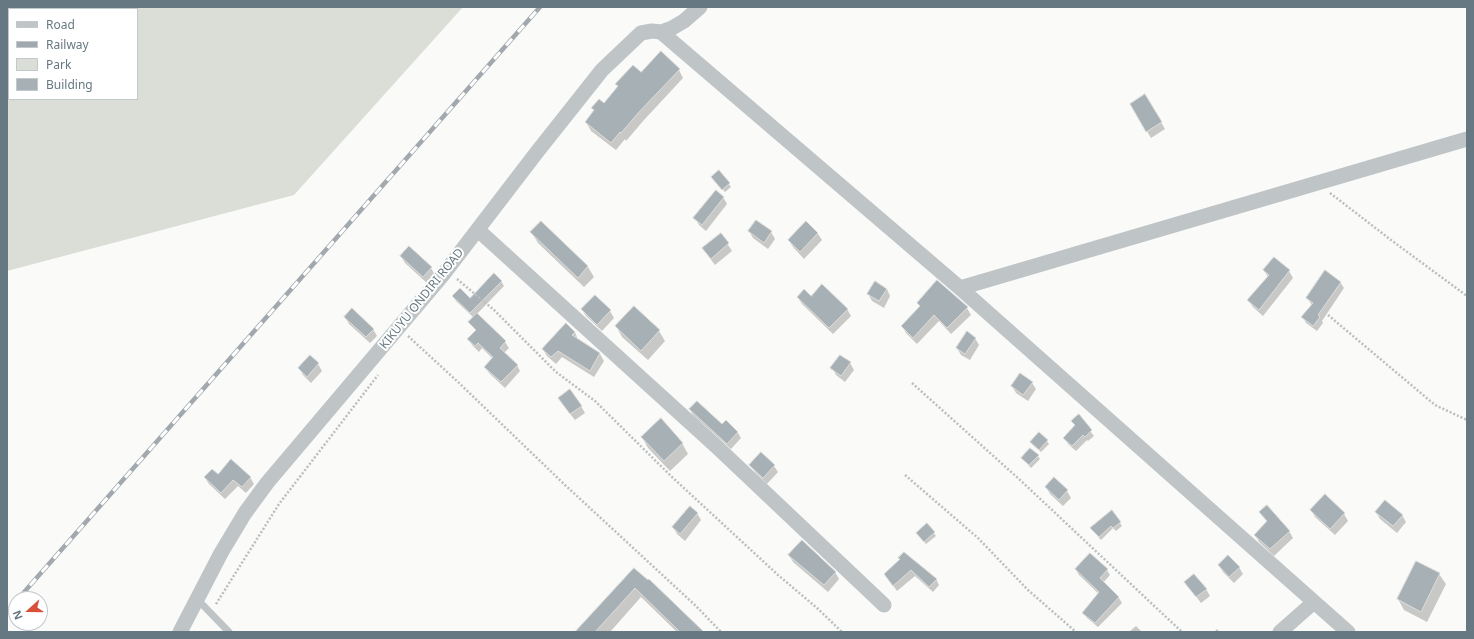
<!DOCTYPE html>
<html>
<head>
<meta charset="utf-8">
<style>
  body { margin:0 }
  #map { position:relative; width:1474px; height:639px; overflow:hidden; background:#fafaf8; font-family:"Noto Sans",sans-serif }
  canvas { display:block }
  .frame { position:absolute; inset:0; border:8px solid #667881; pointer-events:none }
  .legend { position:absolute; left:8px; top:8px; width:130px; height:92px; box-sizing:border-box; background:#fff; border:1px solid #c2c9cd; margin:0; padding:5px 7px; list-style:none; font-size:12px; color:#667881 }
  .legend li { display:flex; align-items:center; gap:8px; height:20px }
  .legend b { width:20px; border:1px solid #c2c9cd }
  .north { position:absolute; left:8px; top:591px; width:40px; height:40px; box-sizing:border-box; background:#fff; border:1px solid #c2c9cd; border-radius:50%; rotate:249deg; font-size:11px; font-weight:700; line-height:16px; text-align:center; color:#667881 }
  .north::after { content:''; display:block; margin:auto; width:14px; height:18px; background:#d8503a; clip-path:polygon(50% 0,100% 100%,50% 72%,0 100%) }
</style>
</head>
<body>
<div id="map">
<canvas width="1474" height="639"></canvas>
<div class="frame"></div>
<ul class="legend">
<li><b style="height:5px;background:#bfc4c7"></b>Road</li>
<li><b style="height:5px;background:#a1a9ae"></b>Railway</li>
<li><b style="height:11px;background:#daded7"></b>Park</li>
<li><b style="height:11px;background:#a6b0b5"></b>Building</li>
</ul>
<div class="north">N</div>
</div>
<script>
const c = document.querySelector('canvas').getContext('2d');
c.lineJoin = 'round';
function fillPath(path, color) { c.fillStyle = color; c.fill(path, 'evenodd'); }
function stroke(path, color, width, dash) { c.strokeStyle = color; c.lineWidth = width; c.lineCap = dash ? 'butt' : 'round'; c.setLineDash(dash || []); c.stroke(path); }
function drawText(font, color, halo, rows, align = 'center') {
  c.font = font + ' "Noto Sans",sans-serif'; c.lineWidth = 4; c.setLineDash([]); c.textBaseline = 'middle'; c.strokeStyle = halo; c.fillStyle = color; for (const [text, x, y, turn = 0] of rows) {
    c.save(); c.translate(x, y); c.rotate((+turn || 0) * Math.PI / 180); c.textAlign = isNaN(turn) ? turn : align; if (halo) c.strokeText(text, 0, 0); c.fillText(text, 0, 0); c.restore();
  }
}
fillPath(new Path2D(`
  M7,7H463L294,195L7,271ZM9,9H137V99H9Z`), '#daded7');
fillPath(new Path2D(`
  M679,70L683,78L644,120L626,141L625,139L616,150L591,131L586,122L595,111L593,108L604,104L619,87L617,84Z
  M1145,96L1165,129L1151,138L1131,104Z
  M714,180L729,184L731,187L725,192Z
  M723,197L727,204L706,231L699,225L695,218Z
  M806,222L818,234L822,240L804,259L793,247L789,241Z
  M541,223L588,267L594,277L584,287L538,243L532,233Z
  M749,231L771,232L775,239L768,249L753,238Z
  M721,234L732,251L715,265L703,249Z
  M409,248L431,268L435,275L428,284L405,263L401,256Z
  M1264,270L1289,271L1293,278L1263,316L1253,307L1249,301L1268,277Z
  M501,281L504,286L477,314L505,342L509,348L504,353L517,365L520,371L505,388L489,373L485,367L493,359L482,348L479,352L472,345L469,339L476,331L470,323L474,318L456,301L453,296L470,299Z
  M937,282L967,308L971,315L951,334L939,321L917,344L906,333L902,326L920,307L918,303Z
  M1340,282L1344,288L1322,321L1323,323L1317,331L1306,323L1303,317L1312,305L1307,298Z
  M887,289L890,296L884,308L872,301L868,294Z
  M595,296L610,311L614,318L602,331L586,316L582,310Z
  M798,298L847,309L851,316L833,334L802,304Z
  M345,317L373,329L377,336L370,343L349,324Z
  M616,326L659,331L665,341L648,360L622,337Z
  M575,332L578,340L600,354L604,361L594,377L562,357L556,364L547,356L543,349Z
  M975,338L979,345L970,360L961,355L957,348Z
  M310,356L318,364L322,371L311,383L303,375L299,368Z
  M850,363L854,370L845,382L836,375L832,368Z
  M1032,383L1036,389L1028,401L1016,393L1012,386Z
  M563,405L581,406L585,413L575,420Z
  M690,410L722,425L726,422L738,433L741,438L731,449L693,415Z
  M1078,416L1094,436L1088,441L1087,440L1076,451L1068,444L1065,438L1076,426L1072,421Z
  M642,437L682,443L688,454L670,471L648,448Z
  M1047,441L1049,444L1041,452L1033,445Z
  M1038,456L1040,459L1031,468L1022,458Z
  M751,465L774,466L778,472L767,484L755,472Z
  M218,475L250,477L254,484L246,493L238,486L225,499L209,484L205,478Z
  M1046,487L1067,491L1071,498L1063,506L1050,494Z
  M1311,510L1344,514L1348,521L1335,535L1315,517Z
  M1112,511L1122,526L1116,531L1113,528L1101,540L1093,531Z
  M1260,512L1289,531L1293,538L1274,556L1259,542L1255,535L1267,522Z
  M1376,512L1402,515L1406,522L1397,533L1380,519Z
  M697,513L701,520L685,541L677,534L673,527Z
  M917,533H934L936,536L926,544Z
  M789,555L835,572L839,579L828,592L793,562Z
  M901,560L936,579L939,585L933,592L915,576L897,591L885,574Z
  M1219,565L1239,567L1243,574L1234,583L1223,572Z
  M634,569L648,582L703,632H677L641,597L610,632H577Z
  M1076,570H1107L1110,575L1103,583L1119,598L1122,603L1098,627L1087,618L1083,613L1099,594L1079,575Z
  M1439,574L1446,584L1427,622L1404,610L1398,599Z
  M1185,582L1206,589L1210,596L1201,603Z
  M1136,626L1142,632H1129Z
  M1217,629L1220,632H1214Z`), '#0003');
const building = new Path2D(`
  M661,51L680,69L639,112L621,133L620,132L611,143L585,122L594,110L591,108L599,99L604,103L618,86L615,84L633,65L641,72Z
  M1145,94L1162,122L1146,132L1130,104Z
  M719,170L730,183L722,190L711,177Z
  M716,190L724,197L702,225L693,218Z
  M756,220L772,231L764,243L748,231Z
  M541,221L588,266L578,278L530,232Z
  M806,221L818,233L800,252L788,240Z
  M721,233L729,243L711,259L702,248Z
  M409,246L432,267L423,277L400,256Z
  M1274,257L1290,270L1259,310L1247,300L1269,275L1263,270Z
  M1325,270L1341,282L1318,315L1320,317L1313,326L1301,317L1313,303L1306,298Z
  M494,273L502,281L470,313L452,296L460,288L470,298Z
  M937,280L968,307L947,328L934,315L913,338L901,326L920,306L917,303Z
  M875,281L887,289L879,301L867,294Z
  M822,284L848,309L829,328L797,297L804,289L811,296Z
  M595,295L611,310L597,325L581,309Z
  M634,306L660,330L641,351L615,326Z
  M352,308L374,329L366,337L344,317Z
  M477,313L506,341L500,348L518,365L501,382L484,367L493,357L478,343L475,346L467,339L476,330L468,322Z
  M566,323L575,332L572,335L600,353L590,371L558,351L551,357L542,349Z
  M967,331L976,338L965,354L956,348Z
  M310,355L319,363L307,377L298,368Z
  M840,355L851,362L841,376L830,368Z
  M1020,373L1033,382L1023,395L1011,386Z
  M570,389L582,406L570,414L558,398Z
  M697,401L722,424L726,420L738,432L727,444L689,409Z
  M1079,414L1092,430L1085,437L1083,435L1072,446L1063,438L1075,425L1071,421Z
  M661,418L683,443L664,461L641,437Z
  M1039,432L1048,440L1039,450L1030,442Z
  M1030,448L1039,455L1029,465L1021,458Z
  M761,452L775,465L763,478L749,465Z
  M231,459L251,477L242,487L233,480L221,493L204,477L212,469L218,474Z
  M1054,477L1068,490L1059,500L1045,487Z
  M1325,494L1345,513L1330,529L1310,510Z
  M1385,500L1403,515L1393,526L1375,512Z
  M1267,505L1290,531L1270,549L1254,535L1267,521L1259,512Z
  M690,506L698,513L680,534L672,527Z
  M1112,510L1121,522L1113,528L1111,526L1099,537L1090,528Z
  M927,523L935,532L924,542L916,533Z
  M802,540L836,572L824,585L788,555Z
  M904,552L937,579L929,587L911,570L893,586L884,574L900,559L898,558Z
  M1090,553L1108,569L1100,578L1119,597L1095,623L1082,613L1099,592L1075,569Z
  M1228,555L1240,567L1229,577L1218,565Z
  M1416,561L1440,573L1421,612L1397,599Z
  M634,568L648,580L649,579L704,632H680L635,588L595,632H575Z
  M1194,574L1207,589L1196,597L1184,582Z`);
fillPath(building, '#a6b0b5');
stroke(building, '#dcdcda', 1);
stroke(new Path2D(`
  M1330,193L1391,240L1467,296
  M457,279L494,310L556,372L595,401L672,477L778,575L817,608L842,632
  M1328,315L1435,405L1467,420
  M408,336L458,382L565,485L696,606L721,632
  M912,383L1019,479L1182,632
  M905,475L978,538L1028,590L1076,632
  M216,604L279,504L378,375`), '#babec0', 2.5, [2, 2]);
stroke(new Path2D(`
  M197,599L229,632`), '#bfc4c7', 7);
stroke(new Path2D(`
  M661,32L960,288L1348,632
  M478,230L717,447L884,605
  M960,288L1467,139
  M180,632L221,553L245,513L267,483L442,276L537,152L602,70L641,33L652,31L661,32L672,28L684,21L700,7
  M1280,632L1314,602`), '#bfc4c7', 15);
const rail = new Path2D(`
  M18,599L540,7
  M7,612L16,602`);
stroke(rail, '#a1a9ae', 4.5);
stroke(rail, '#fff', 3, [9]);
drawText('12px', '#667881', '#fff', [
  ["KIKUYU ONDIRI ROAD",422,299,-51]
]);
</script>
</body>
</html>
